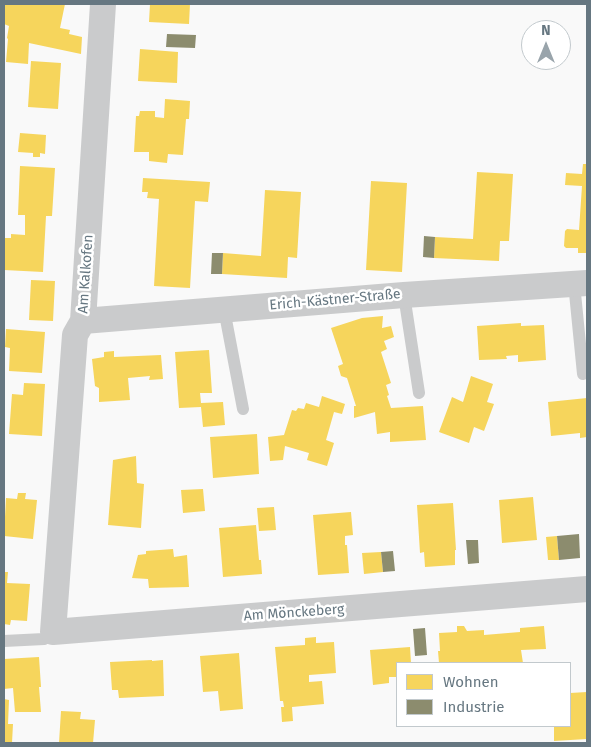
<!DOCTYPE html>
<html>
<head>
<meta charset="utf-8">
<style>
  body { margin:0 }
  #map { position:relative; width:591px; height:747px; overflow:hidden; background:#f9f9f9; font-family:"Fira Sans",sans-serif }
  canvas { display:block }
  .frame { position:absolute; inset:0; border:5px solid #667781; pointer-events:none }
  .legend { position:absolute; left:396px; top:662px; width:175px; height:65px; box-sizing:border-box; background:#fff; border:1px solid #c2c9cd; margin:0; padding:6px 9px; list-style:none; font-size:15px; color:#667781 }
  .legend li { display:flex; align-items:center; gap:10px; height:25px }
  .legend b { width:25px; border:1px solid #c2c9cd }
  .north { position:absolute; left:521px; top:20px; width:50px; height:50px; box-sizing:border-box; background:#fff; border:1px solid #c2c9cd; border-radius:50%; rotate:0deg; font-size:14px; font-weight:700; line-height:20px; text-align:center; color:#667781 }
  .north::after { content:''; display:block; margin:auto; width:18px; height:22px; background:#99a4ab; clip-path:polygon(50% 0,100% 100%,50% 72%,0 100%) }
</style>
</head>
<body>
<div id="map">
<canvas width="591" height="747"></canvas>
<div class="frame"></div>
<ul class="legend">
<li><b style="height:14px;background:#f6d55c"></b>Wohnen</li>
<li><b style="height:14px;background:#8c8c6e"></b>Industrie</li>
</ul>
<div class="north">N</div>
</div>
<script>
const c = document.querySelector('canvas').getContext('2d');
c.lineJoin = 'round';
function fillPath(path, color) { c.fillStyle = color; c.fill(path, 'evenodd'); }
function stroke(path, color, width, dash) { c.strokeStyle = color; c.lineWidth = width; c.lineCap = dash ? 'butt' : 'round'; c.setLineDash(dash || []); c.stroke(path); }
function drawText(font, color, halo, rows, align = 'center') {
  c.font = font + ' "Fira Sans",sans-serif'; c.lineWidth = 5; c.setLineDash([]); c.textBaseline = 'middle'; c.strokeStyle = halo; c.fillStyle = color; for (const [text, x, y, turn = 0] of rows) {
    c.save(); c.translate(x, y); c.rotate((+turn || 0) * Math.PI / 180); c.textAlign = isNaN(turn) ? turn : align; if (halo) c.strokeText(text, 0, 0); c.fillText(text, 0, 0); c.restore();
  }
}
fillPath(new Path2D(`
  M4,4H65L60,28L70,30L69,34L82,37L81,54L29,43L28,64L6,62L8,39L7,38L9,26L4,24Z
  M150,4H190L189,24L149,22Z
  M140,49L178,52L177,83L138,81Z
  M31,61L61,63L58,109L28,107Z
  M165,99L190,101L189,119H186L183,155L168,154L167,163L149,161V152H134L136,116H139L140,111H155V117L164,118Z
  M20,133L46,135L45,154L40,153V157H33V153L18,152Z
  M583,164H587V253H578V248H566L564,246L565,231L567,229L579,230L582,186L565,185L566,173L582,174Z
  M20,166L55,168L52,216H46L43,272L4,270V238H11V234L25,235V215H18Z
  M477,172L513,174L509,241H500L499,261L434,258L435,237L473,239Z
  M143,178L210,182L208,202L195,201L190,288L154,286L159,199L147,198L148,192H142Z
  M371,181L407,183L402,272L366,270Z
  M265,190L301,192L297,258L288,257L287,278L222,274L223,253L261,256Z
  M31,280L55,281L53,321L29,320Z
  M383,316L382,328L391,326L394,337L384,341L387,349L381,352L391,383L386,385L389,395L387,396L391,408L423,406L426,440L390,442V432L377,434L375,412L354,418V406H356L347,378L341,376L338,366L343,364L331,328L362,318Z
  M521,323V326L544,325L546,360L518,362V355L506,356L507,359L479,360L477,326Z
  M6,329L45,332L42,373L9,371L10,348L5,347Z
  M209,350L212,393H200L201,403L223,402L225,425L203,427L201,407L179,408L175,352Z
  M114,351V357L161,355L163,379L149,380L150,376L128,378L130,400L99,402V388L95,386L92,359L104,357V352Z
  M471,376L493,384L487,402L494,404L484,431L474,427L469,443L439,432L452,397L463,402Z
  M24,383L45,384L42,436L9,434L12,394L23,395Z
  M322,396L345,404L342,414L334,412L326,440L334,443L327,466L307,460L309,453L285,446L283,460L270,461L268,437L284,435L292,410L296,411L298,408L304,409L306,403L319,407Z
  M587,398V437L580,438V433L551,436L548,402Z
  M257,434L259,474L213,478L210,437Z
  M136,456L137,483L144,484L141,528L108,525L113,460Z
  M203,489L205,511L183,513L181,490Z
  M18,493H26L25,499L37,500L33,539L4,536L6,498L17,499Z
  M533,497L537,540L502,543L499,500Z
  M453,503L456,550H455V565L425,567L424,552L420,553L417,505Z
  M274,507L276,530L259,531L257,508Z
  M351,512L353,535L345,536V545H347L349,573L318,575L313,515Z
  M256,525L259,560H261L262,574L223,577L219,528Z
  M557,536L559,560H548L546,537Z
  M173,549L174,557L187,555L189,587L149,588L148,579L132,578L138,555L146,554V551Z
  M381,552L383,572L364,574L362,553Z
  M4,572H8L7,583L30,584L27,621L11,620L10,625L4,624Z
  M457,626H464L467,631L484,630V635L520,632V628L544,626L546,649L521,650L523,663H439L438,651H440L439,633L457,632Z
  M316,637V643L334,642L336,673L309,675V682L322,681L324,704L292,707L293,721L282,722L281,707H284L283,701H280L275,647L305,645V638Z
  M410,647L411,663H397V677H389V683L373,685L370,650Z
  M239,653L243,709L220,711L218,691L203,692L200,656Z
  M39,657L41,687H39L41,712H15L13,688L4,689V659Z
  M152,660V661L163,660L164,696L119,698L118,690H112L110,662Z
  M587,692V739L554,741V726H570V693Z
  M4,699L9,700L8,724H13L12,743H4Z
  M61,711L81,712L80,719L95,720L93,743H59Z`), '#f6d55c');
fillPath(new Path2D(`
  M167,34L196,35L195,48L166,47Z
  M424,236L435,237L434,258L423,257Z
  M212,253H223L222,274H211Z
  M579,534L580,558L559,560L557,536Z
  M466,540H478L479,563L468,564Z
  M393,551L395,571L383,572L381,552Z
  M425,628L427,655L415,656L413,629Z`), '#8c8c6e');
stroke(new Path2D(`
  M574,283L583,374
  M404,295L419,393
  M224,309L243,409
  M4,641L44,639L53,632`), '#cacbcc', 12);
stroke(new Path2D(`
  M103,4L83,321L75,335L53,632L587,589
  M83,321L404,295L587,283`), '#cacbcc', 26);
drawText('14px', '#667781', '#fff', [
  ["Am Kalkofen",86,274,-86],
  ["Erich-Kästner-Straße",335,300,-5],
  ["Am Mönckeberg",294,613,-4]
]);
</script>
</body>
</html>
